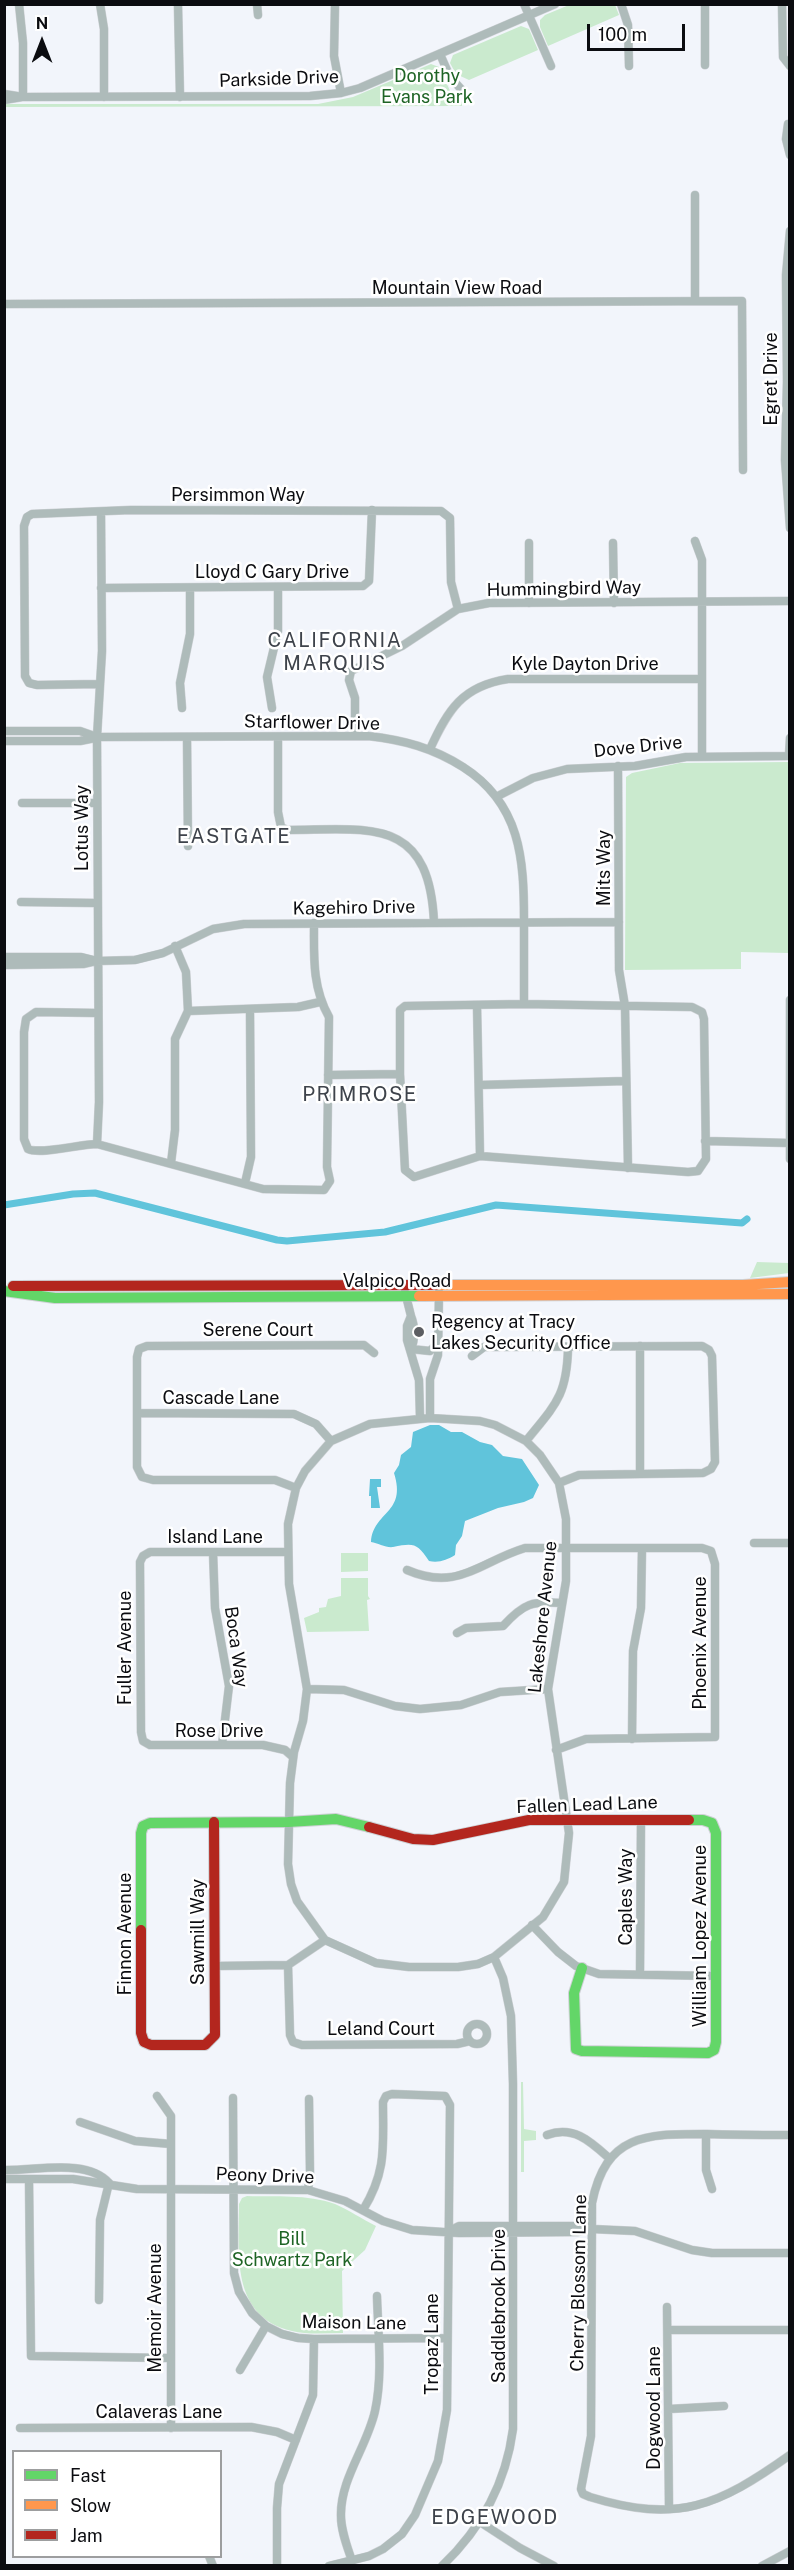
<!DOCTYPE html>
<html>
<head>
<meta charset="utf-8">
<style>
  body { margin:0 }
  #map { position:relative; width:794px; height:2570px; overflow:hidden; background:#f2f5fb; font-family:"Public Sans",sans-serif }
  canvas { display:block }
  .frame { position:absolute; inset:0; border:6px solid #0b0c10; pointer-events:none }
  .legend { position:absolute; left:12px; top:2450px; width:210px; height:108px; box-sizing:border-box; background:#fff; border:2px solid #9d9e9f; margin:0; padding:8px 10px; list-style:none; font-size:18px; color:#0b0c10 }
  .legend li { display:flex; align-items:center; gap:12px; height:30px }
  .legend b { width:30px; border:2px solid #9d9e9f }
  .north { position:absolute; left:12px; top:12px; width:60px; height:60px; -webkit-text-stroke:4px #fff; paint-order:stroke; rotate:0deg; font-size:16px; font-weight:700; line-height:24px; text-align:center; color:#0b0c10 }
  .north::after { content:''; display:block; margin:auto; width:21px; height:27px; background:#0b0c10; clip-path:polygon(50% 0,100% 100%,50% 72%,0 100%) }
  .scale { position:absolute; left:587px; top:24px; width:98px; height:27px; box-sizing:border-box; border:3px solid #0b0c10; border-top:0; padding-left:8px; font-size:18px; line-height:21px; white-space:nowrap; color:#0b0c10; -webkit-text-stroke:4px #fff; paint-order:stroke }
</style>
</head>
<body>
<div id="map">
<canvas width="794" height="2570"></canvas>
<div class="frame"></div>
<ul class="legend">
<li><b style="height:8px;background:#63d668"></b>Fast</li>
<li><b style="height:8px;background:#ff974d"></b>Slow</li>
<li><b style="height:8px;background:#b3261e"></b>Jam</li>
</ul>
<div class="north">N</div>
<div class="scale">100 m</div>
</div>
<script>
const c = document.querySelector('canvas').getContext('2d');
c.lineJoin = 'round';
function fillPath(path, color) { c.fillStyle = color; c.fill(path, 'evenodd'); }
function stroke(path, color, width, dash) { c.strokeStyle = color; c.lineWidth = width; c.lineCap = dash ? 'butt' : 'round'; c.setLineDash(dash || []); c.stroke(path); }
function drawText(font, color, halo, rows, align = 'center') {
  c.font = font + ' "Public Sans",sans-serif'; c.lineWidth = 5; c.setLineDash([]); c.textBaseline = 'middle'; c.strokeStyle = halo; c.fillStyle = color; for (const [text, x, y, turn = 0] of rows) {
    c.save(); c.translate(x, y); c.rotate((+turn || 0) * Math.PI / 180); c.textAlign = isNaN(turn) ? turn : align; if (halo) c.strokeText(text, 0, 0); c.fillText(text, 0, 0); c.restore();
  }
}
fillPath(new Path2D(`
  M569,5H615L619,15L548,46L540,27V20L545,15Z
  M521,26L529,29L538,50L469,80L456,74L450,63L453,55Z
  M431,64L439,67L452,95L462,102V106L5,107V104H318L353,97Z
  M789,762V953L741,952V969L625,970L626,777L632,773L680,763Z
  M757,1262L789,1263V1273L750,1278Z
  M341,1553H368V1571L341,1572Z
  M341,1578H368V1596L370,1599L367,1600L369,1631L307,1632L304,1618L319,1612V1608L326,1607L328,1599L341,1596Z
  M521,2082H523L524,2129L536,2131V2140L524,2141V2172H521Z
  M247,2196C276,2197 307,2194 335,2204C349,2210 362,2219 376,2226L365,2250L342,2271L343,2333C326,2333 308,2335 292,2331C230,2317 239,2253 239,2204L242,2198Z`), '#caeace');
fillPath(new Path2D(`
  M430,1425H439L451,1432H462L480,1442L492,1445L503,1456L522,1459L539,1485L533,1498L524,1502L498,1508L465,1521L462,1536L456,1545L455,1555C447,1560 439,1563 429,1561C417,1543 414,1543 393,1547C386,1548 378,1543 371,1542C373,1511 407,1514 394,1473L399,1465L401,1455L411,1447L413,1432Z
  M370,1479H381V1487H377L380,1508H371V1496H369Z`), '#60c4db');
stroke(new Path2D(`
  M4,1205L73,1194L95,1193L277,1240L287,1241L385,1232L496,1205L742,1223L747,1219`), '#60c4db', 7);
const street = new Path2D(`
  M19,4L23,43V97
  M100,4L104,29V97
  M257,4L258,15
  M335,4L334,56L341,93
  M524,4L551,66
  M621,4L628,25L629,66
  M705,4V65
  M782,4L783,57L790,66
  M178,5L180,97
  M440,54L450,77L462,90
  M4,94L23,97L310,96L341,93L360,88L555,4
  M4,100L22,97
  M788,124L786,139L790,155
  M695,195V301
  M790,231L786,275L787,382L785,460L790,528
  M4,304L742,301L743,470
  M695,541L702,560V757
  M529,543V603
  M613,543L614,603
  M101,588L363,586L369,581L372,510
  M100,684L37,685L29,683L25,676L24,526L27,517L32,514L131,510L441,511L450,518L451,582L458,609
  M182,708L180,683L190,634V588
  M272,708L267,677L278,631V587
  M4,731H80L97,737L368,736C404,740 433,748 463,767C521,804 524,859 524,921C524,949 524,977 524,1004
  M355,736V698L349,680L351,671L402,646L458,609L489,603L790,601
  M187,737L188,846
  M278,737V812L281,827L287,830C369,830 429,815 434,922
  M4,741H80L95,738
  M430,749C448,710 462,686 508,679H702
  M789,756L790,738
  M618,766L619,970L625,1006L628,1168
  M496,797L533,778L567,769L635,766L686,757L790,756
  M22,803H97
  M21,902L97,903
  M175,946L186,972L188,1011L298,1007L320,1002
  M4,957H81L97,961L135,960L163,953L213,929L244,924L619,922
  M4,965L83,964L96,961
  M790,1000V1159
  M98,1013L36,1012L26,1019L24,1032V1139L28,1149C40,1155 80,1144 97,1144L263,1189L324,1190L330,1181L327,1167L329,1017C312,987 314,956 314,923
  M400,1074L405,1170L414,1177L480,1156L477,1005
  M328,1075L400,1074V1010L405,1006L524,1004L692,1007L702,1012L704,1019L706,1159L698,1171L688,1172L480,1156
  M479,1085L626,1081
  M705,1141L790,1143
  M97,1144L99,1102L97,737L102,651L101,512
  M171,1163L175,1130V1039L188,1011
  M245,1183L251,1157L250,1010
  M405,1292L411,1316L407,1326V1340L419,1380L420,1418
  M411,1316C415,1325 415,1341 411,1349L430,1351L438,1343
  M640,1346V1474
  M472,1356L484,1347L702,1346L709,1350L712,1356L715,1462L711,1469L703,1473L579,1475L559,1483
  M138,1413L294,1414L316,1424L331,1441
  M430,1418L480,1421L495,1425L526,1441L540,1455L559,1483L566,1519V1581L548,1689L569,1833L564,1882L543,1917L494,1957L478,1964L458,1967H409L376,1963L325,1940L297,1901L291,1884L288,1864L290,1783L294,1752L303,1721L307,1689L289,1584L288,1524L296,1488L305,1471L331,1441L370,1424Z
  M430,1418V1379L438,1355L439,1292
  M526,1441C555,1405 567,1396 568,1348
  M296,1488L275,1480H153L142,1477L137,1467V1357L139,1349L147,1346L364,1345L374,1353
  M754,1543H790
  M213,1552L215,1608L229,1686L222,1745
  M288,1552H150L143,1556L140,1562L141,1732L143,1741L150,1745H263L285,1750L293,1757
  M407,1570C458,1592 479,1562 525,1548H702L711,1551L715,1564V1737L586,1739L556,1750
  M457,1633L466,1628L503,1626C524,1603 532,1601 562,1603
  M307,1689L344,1690L395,1706L420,1709L461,1705L500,1692L548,1689
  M632,1739L633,1651L641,1608L642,1548
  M532,1925L558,1952L576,1966L599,1974L716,1976
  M288,1965L290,2035L293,2042L302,2045L457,2044L470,2041
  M215,1966L288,1965L325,1940
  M640,1974L641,1819
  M467 2034a10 10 0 1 1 20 0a10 10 0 1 1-20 0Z
  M157,2096L171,2116V2428
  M233,2098L234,2273L239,2292L252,2313L266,2326L282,2334L298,2338L314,2339L446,2338
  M80,2122L135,2141L171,2144
  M706,2134V2170L712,2189
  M547,2135C574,2125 591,2142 610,2159
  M790,2135C762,2135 734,2135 707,2134C647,2134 606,2133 592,2203L591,2436L581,2489L583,2494L590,2497C678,2524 718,2506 790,2455
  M4,2170C36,2171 87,2158 109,2183
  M4,2179H73L137,2189L308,2190L345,2201L383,2221L412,2230L459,2233L577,2232L592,2229
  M29,2179L31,2356L170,2358
  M308,2190L310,2174L309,2099
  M449,2231L459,2226H577L592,2229L635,2231L692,2250L712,2253H790
  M99,2300L100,2220L109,2183
  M667,2307L669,2509
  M669,2330H790
  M240,2370L266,2326
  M669,2409L724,2406
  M20,2428L251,2427L277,2432L296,2440
  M480,2522L520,2548L554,2566
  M209,2556L213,2566
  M352,2561C347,2546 341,2531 341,2516C340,2479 367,2447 375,2411C383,2375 378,2333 377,2296
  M277,2566V2508L279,2484L313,2395L314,2339
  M329,2566L369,2556L383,2549L402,2534L415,2515L438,2461L447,2410L450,2105L445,2096L392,2094L386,2096L383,2102C383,2146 387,2171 363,2210
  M442,2566C482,2528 506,2483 513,2429V2084L511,2016L503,1978L494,1957
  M762,2566L790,2551`);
const fast = new Path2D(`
  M4,1291L55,1298L419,1296
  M141,1930V1833L143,1826L150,1823L288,1822L336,1819L369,1827
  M582,1968L574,1993L576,2049L582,2051L708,2053L714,2050L716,2042V1833L712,1823L703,1820H689`);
const slow = new Path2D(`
  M436,1285H743L790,1282
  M419,1296L790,1294`);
const jam = new Path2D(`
  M13,1286L436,1285
  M369,1827L413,1839L433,1840L529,1820H689
  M141,1930V2033L144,2042L151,2045H205L215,2035L214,1822`);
stroke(street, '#ced1d5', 9);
stroke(fast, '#ced1d5', 12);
stroke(slow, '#ced1d5', 12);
stroke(jam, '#ced1d5', 12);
stroke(street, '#aebbba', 8);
stroke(fast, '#63d668', 10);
stroke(slow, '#ff974d', 10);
stroke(jam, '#b3261e', 10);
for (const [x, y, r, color] of [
  [419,1332,6,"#5c5e62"]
]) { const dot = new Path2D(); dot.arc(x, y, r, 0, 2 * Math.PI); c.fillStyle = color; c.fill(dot); stroke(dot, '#fff', 2); }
drawText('18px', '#1e6425', '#fff', [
  ["Dorothy",427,76],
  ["Evans Park",427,97],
  ["Bill",292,2239],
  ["Schwartz Park",292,2260]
]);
drawText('18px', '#0b0c10', '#fff', [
  ["Parkside Drive",279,79,-2],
  ["Mountain View Road",457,288],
  ["Egret Drive",771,379,-90],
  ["Persimmon Way",238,495],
  ["Lloyd C Gary Drive",272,572],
  ["Hummingbird Way",564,589,-1],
  ["Kyle Dayton Drive",585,664],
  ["Starflower Drive",312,723,1],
  ["Dove Drive",638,747,-6],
  ["Lotus Way",82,828,-90],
  ["Mits Way",604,868,-90],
  ["Kagehiro Drive",354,908,-1],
  ["Valpico Road",397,1281],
  ["Serene Court",258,1330],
  ["Cascade Lane",221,1398],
  ["Island Lane",215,1537],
  ["Lakeshore Avenue",543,1617,-84],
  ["Phoenix Avenue",700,1643,-90],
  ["Boca Way",236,1647,82],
  ["Fuller Avenue",125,1648,-90],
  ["Rose Drive",219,1731],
  ["Fallen Lead Lane",587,1805,-2],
  ["Caples Way",626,1897,-90],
  ["Sawmill Way",198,1932,-90],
  ["Finnon Avenue",125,1934,-90],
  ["William Lopez Avenue",700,1936,-90],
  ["Leland Court",381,2029],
  ["Peony Drive",265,2176,2],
  ["Cherry Blossom Lane",579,2283,-89],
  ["Saddlebrook Drive",499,2306,-90],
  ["Memoir Avenue",155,2308,-90],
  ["Maison Lane",354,2323,1],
  ["Tropaz Lane",432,2344,-90],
  ["Dogwood Lane",654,2408,-90],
  ["Calaveras Lane",159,2412]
]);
drawText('18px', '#0b0c10', '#fff', [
  ["Regency at Tracy",431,1322],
  ["Lakes Security Office",431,1343]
], 'left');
c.letterSpacing = '1.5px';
drawText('20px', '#3e434b', '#fff', [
  ["CALIFORNIA",335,641],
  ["MARQUIS",335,664],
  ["EASTGATE",234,837],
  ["PRIMROSE",360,1095],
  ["EDGEWOOD",495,2518]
]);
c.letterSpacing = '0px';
</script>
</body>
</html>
